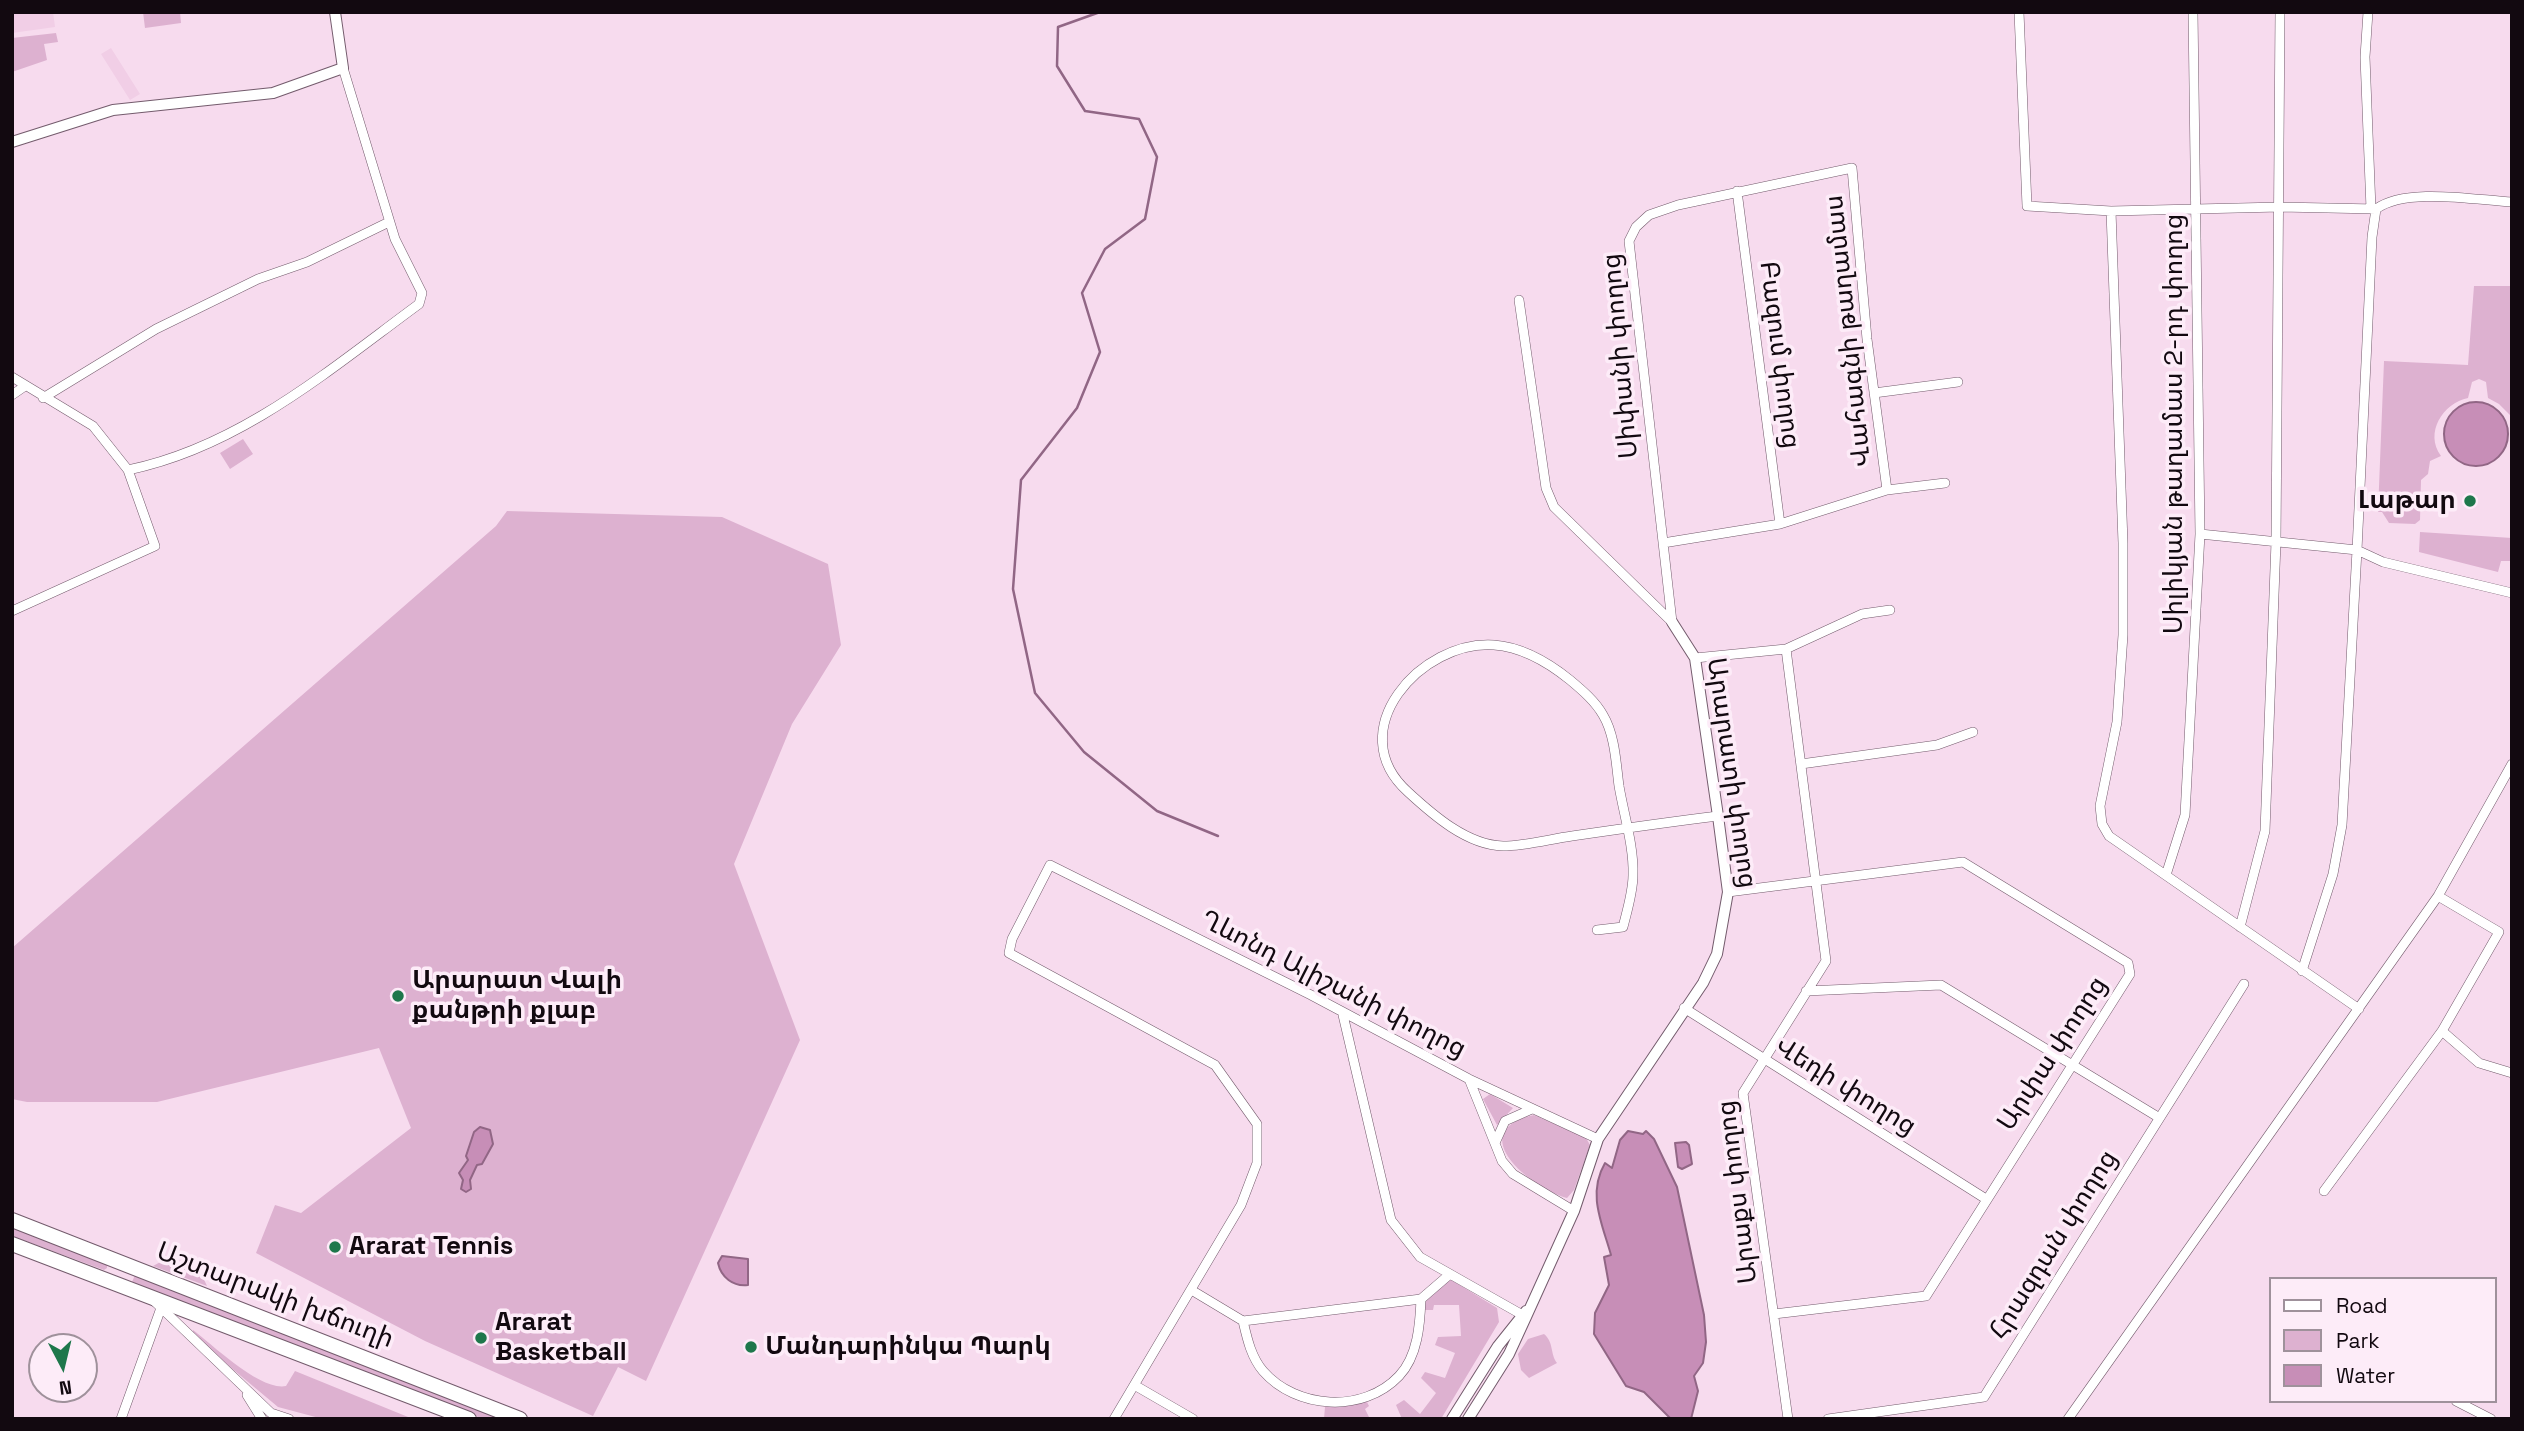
<!DOCTYPE html>
<html>
<head>
<meta charset="utf-8">
<style>
  body { margin:0 }
  #map { position:relative; width:2524px; height:1431px; overflow:hidden; background:#f7dbee; font-family:"Space Grotesk",sans-serif }
  canvas { display:block }
  .frame { position:absolute; inset:0; border:14px solid #120910; pointer-events:none }
  .legend { position:absolute; left:2269px; top:1277px; width:228px; height:126px; box-sizing:border-box; background:#fdecf8; border:2px solid #9f919b; margin:0; padding:9px 12px; list-style:none; font-size:21px; color:#120910 }
  .legend li { display:flex; align-items:center; gap:14px; height:35px }
  .legend b { width:35px; border:2px solid #9f919b }
  .north { position:absolute; left:28px; top:1333px; width:70px; height:70px; box-sizing:border-box; background:#fdecf8; border:2px solid #9f919b; border-radius:50%; rotate:173deg; font-size:19px; font-weight:700; line-height:28px; text-align:center; color:#120910 }
  .north::after { content:''; display:block; margin:auto; width:24px; height:32px; background:#1e774b; clip-path:polygon(50% 0,100% 100%,50% 72%,0 100%) }
</style>
</head>
<body>
<div id="map">
<canvas width="2524" height="1431"></canvas>
<div class="frame"></div>
<ul class="legend">
<li><b style="height:9px;background:#fff"></b>Road</li>
<li><b style="height:19px;background:#ddb1d0"></b>Park</li>
<li><b style="height:19px;background:#c78eb7"></b>Water</li>
</ul>
<div class="north">N</div>
</div>
<script>
const c = document.querySelector('canvas').getContext('2d');
c.lineJoin = 'round';
function fillPath(path, color) { c.fillStyle = color; c.fill(path, 'evenodd'); }
function stroke(path, color, width, dash) { c.strokeStyle = color; c.lineWidth = width; c.lineCap = dash ? 'butt' : 'round'; c.setLineDash(dash || []); c.stroke(path); }
function drawText(font, color, halo, rows, align = 'center') {
  c.font = font + ' "Space Grotesk","Noto Sans Armenian",sans-serif'; c.lineWidth = 7; c.setLineDash([]); c.textBaseline = 'middle'; c.strokeStyle = halo; c.fillStyle = color; for (const [text, x, y, turn = 0] of rows) {
    c.save(); c.translate(x, y); c.rotate((+turn || 0) * Math.PI / 180); c.textAlign = isNaN(turn) ? turn : align; if (halo) c.strokeText(text, 0, 0); c.fillText(text, 0, 0); c.restore();
  }
}
fillPath(new Path2D(`
  M12,12H53L55,27L12,33Z
  M111,48L140,94L130,100L101,54Z`), '#f1cee6');
fillPath(new Path2D(`
  M143,12H180L181,23L145,28Z
  M56,33L58,42L44,44L47,60L12,72V38Z
  M2474,286H2512V417L2499,404L2488,398L2486,382L2479,379L2472,382L2468,398C2443,403 2424,433 2441,456L2430,461L2428,474L2421,480L2420,520L2415,524L2389,523L2382,512H2378L2384,361L2468,365Z
  M243,439L253,454L230,469L220,453Z
  M507,511L722,517L828,564L841,645L792,724L734,864L800,1040L646,1381L618,1367L593,1416L425,1341L256,1253L275,1205L301,1213L411,1128L379,1048L157,1102H27L12,1099V948L496,526Z
  M2420,532L2512,538V561H2501L2498,572L2419,552Z
  M1490,1094L1513,1108L1497,1125L1483,1099Z
  M1534,1115L1586,1138L1590,1145L1574,1190L1567,1198C1530,1188 1462,1131 1534,1115Z
  M12,1228L107,1263V1268L104,1270L12,1236Z
  M166,1259L201,1273L207,1286L153,1266Z
  M135,1275L505,1419H483L132,1282Z
  M1450,1279L1497,1308L1499,1322L1441,1419H1402L1396,1405L1404,1400L1420,1414L1436,1393L1421,1378L1425,1372L1445,1378L1455,1353L1435,1345L1438,1337L1461,1336L1459,1305H1434L1433,1310H1425V1299Z
  M193,1330C213,1345 260,1391 286,1386L295,1371L413,1419H323L278,1407L193,1336Z
  M1544,1334C1554,1342 1550,1354 1557,1363L1529,1378L1521,1370L1518,1354L1528,1339Z
  M1366,1400L1369,1406L1365,1409L1370,1419H1324L1325,1407Z`), '#ddb1d0');
const water = new Path2D(`
  M2444 434a32 32 0 1 1 64 0a32 32 0 1 1-64 0Z
  M480,1127L490,1130L493,1144L482,1164L477,1165L470,1180L471,1189L466,1192L461,1189L463,1180L459,1173L468,1160L466,1156L474,1132Z
  M1628,1131L1643,1134L1646,1131L1654,1139L1677,1187L1704,1315L1706,1342L1703,1363L1694,1376L1698,1391L1691,1419H1671L1644,1392L1626,1386L1594,1334L1595,1313L1609,1285L1604,1257L1611,1255C1602,1223 1587,1194 1605,1163L1612,1168L1620,1140Z
  M1686,1142L1689,1145L1692,1164L1682,1169L1678,1167L1675,1143Z
  M722,1256L748,1259V1285C733,1287 721,1277 718,1263Z`);
fillPath(water, '#c78eb7');
stroke(water, '#916685', 2);
stroke(new Path2D(`
  M1100,12L1058,27L1057,66L1085,111L1139,119L1157,157L1145,219L1105,249L1082,293L1100,352L1077,408L1021,480L1013,589L1035,693L1084,752L1157,811L1218,836`), '#916685', 2.5);
const minor = new Path2D(`
  M2019,12L2027,206L2111,211L2280,207L2376,209
  M2368,12L2365,57L2371,209
  M1737,191L1780,524
  M2512,202C2475,200 2406,187 2376,209L2372,237L2357,550L2383,562L2512,593
  M2111,211L2123,543V635L2117,722L2100,806L2102,824L2109,836L2359,1009
  M1519,300L1546,488L1554,507L1672,622
  M12,377L93,426L128,470C240,447 329,370 419,304L422,293L395,239L343,68
  M1874,393L1958,382
  M12,395L25,386
  M43,398L156,329L258,279L307,262L389,222
  M2200,534L2357,550L2342,825L2333,874L2302,971
  M1663,543L1780,524L1887,490L1945,483
  M12,611L155,546L128,470
  M1672,622L1629,241L1636,227L1649,215L1678,205L1852,168L1867,339L1887,490
  M1786,649L1826,961L1743,1093L1788,1419
  M1695,658L1786,649L1862,614L1890,610
  M1801,764L1937,745L1973,732
  M2166,875L2185,815L2200,534L2193,12
  M1728,892L1963,862L2128,963L2130,974L1926,1296L1774,1314
  M2240,927L2265,831L2276,542L2280,12
  M1597,930L1623,927C1627,911 1633,892 1633,875C1634,847 1624,815 1619,786C1616,763 1615,735 1603,715C1595,701 1582,690 1570,680C1549,663 1522,647 1494,645C1421,640 1340,731 1408,792C1433,815 1467,845 1503,846C1526,846 1550,839 1572,836C1620,829 1669,822 1718,816
  M1806,991L1941,985L2158,1117
  M1684,1008L1986,1199
  M1343,1015L1391,1220L1420,1257L1526,1317
  M2442,1031L2479,1063L2512,1073
  M1469,1079L1502,1161L1513,1174L1574,1211
  M1495,1143L1505,1121L1532,1109
  M2324,1191L2442,1031L2499,932L2438,896
  M1193,1291L1243,1321L1421,1299L1450,1274
  M153,1300L271,1413L289,1419
  M1243,1321C1247,1338 1251,1357 1263,1371C1296,1409 1363,1414 1399,1376C1418,1356 1420,1324 1421,1299
  M1136,1386L1193,1419
  M247,1395L262,1419
  M2456,1401L2491,1419
  M121,1419L161,1308
  M1114,1419L1241,1205L1257,1163V1124L1215,1065L1009,953L1012,939L1050,865L1311,995L1469,1079L1598,1139
  M1828,1419L1984,1397L2244,984
  M2068,1419L2438,896L2512,764`);
const tertiary = new Path2D(`
  M12,142L113,110L273,93L343,68L335,12
  M1452,1419L1498,1346L1526,1311
  M1468,1419L1509,1354L1526,1317L1574,1211L1598,1139L1703,983L1717,954L1728,892L1718,816L1695,658L1672,622`);
const trunk = new Path2D(`
  M12,1220L520,1419
  M12,1244L469,1419`);
stroke(minor, '#735b6c', 10);
stroke(tertiary, '#735b6c', 12);
stroke(trunk, '#735b6c', 16);
stroke(minor, '#fff', 9);
stroke(tertiary, '#fff', 10);
stroke(trunk, '#fff', 14);
for (const [x, y, r, color] of [
  [2470,501,7,"#1e774b"],
  [398,996,7,"#1e774b"],
  [335,1247,7,"#1e774b"],
  [481,1338,7,"#1e774b"],
  [751,1347,7,"#1e774b"]
]) { const dot = new Path2D(); dot.arc(x, y, r, 0, 2 * Math.PI); c.fillStyle = color; c.fill(dot); stroke(dot, '#fdecf8', 2.5); }
drawText('26px', '#120910', '#fdecf8', [
  ["Վահագնի թաղամաս",1849,331,-96],
  ["Բազում փողոց",1779,355,83],
  ["Սիփանի փողոց",1621,356,-95],
  ["Սիլիկյան թաղամաս 2-րդ փողոց",2175,424,-90],
  ["Արարատի փողոց",1731,773,82],
  ["Ղևոնդ Ալիշանի փողոց",1333,985,27],
  ["Արփա փողոց",2053,1054,-57],
  ["Վեդի փողոց",1845,1087,32],
  ["Արաքս փողոց",1738,1192,-97],
  ["Հրազդան փողոց",2054,1245,-58],
  ["Աշտարակի խճուղի",275,1296,21]
]);
drawText('bold 26px', '#120910', '#fdecf8', [
  ["Լաթար",2456,501,"right"],
  ["Արարատ Վալի",412,981],
  ["քանթրի քլաբ",412,1011],
  ["Ararat Tennis",349,1247],
  ["Ararat",495,1323],
  ["Basketball",495,1353],
  ["Մանդարինկա Պարկ",765,1347]
], 'left');
</script>
</body>
</html>
